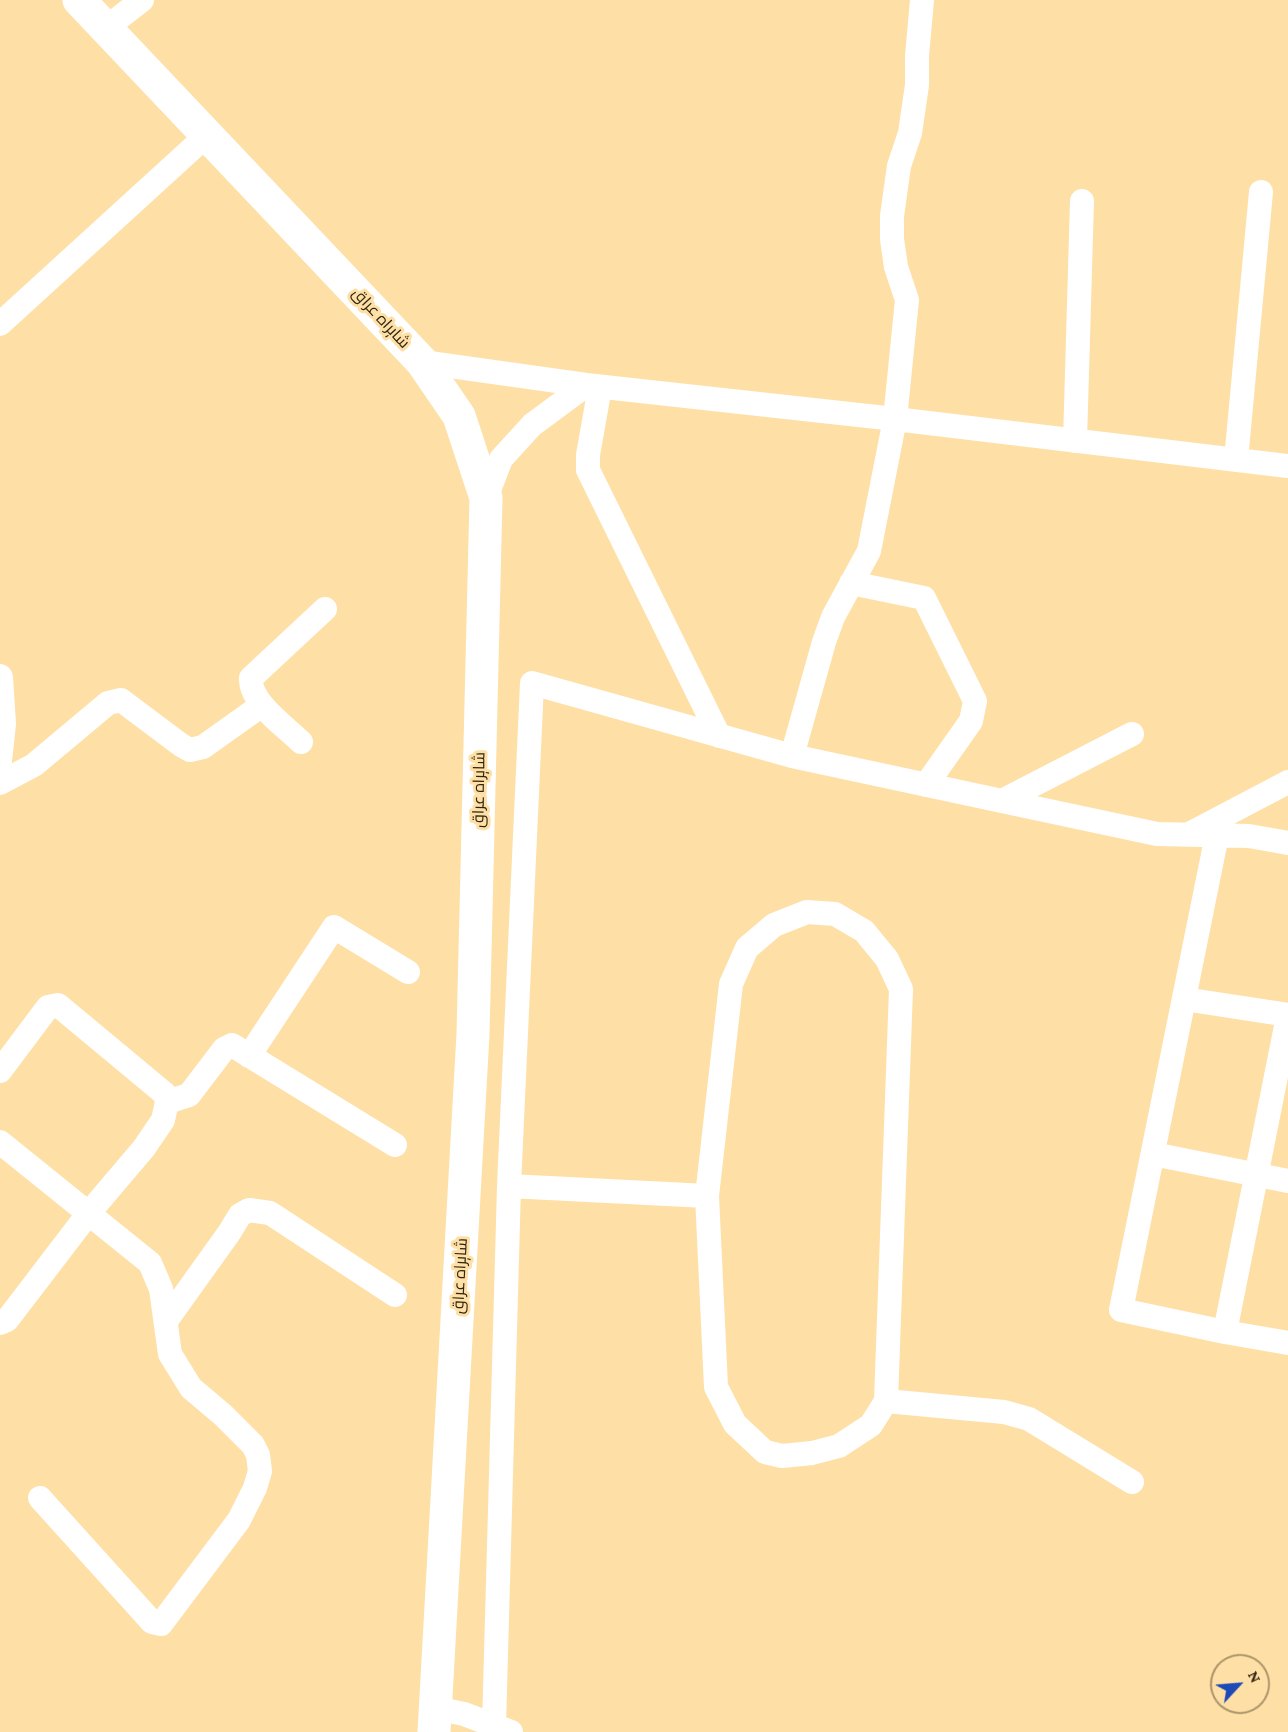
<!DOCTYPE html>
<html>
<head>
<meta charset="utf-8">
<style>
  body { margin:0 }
  #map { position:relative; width:1288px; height:1732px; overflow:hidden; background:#fee0a7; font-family:"Crimson Pro",serif }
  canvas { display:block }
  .north { position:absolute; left:1210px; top:1654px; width:60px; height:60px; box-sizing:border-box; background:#fee0a7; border:2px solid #ab9569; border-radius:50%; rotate:64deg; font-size:16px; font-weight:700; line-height:24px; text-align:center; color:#2f240d }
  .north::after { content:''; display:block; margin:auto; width:21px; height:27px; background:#1d4ab7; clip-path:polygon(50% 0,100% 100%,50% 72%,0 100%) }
</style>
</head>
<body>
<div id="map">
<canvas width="1288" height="1732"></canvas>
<div class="north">N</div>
</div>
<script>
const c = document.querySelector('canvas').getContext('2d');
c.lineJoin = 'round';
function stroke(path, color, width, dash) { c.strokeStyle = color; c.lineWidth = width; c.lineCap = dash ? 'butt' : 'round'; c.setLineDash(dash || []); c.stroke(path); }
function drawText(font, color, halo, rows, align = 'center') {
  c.font = font + ' "Crimson Pro",Cairo,serif'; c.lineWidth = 6; c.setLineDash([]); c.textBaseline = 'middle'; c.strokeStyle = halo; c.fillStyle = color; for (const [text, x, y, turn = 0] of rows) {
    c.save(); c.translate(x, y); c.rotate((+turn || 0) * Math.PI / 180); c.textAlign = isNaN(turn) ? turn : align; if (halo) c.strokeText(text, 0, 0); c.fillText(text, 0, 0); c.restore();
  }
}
stroke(new Path2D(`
  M106,28L142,0
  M0,324L207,135
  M422,362L586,385L895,419L1288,466
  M600,387L588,455V470L719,736
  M1075,441L1082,201
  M1236,460L1261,192
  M486,498L501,459L532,425L586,385
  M851,583L924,598L975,701L971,721L926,785
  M0,676L1,677L4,724L0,761
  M301,742C286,727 249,702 251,678L325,609
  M792,756L824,642L833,617L869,551L895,419L907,300L896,267L892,239V216L899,166L910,133L917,85V56L922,0
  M0,783L34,765L108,703L121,700L181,745L190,750L203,747L262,705
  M1002,801L1132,734
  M1189,834L1288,782
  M1217,835L1121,1310L1225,1332L1288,1343
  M807,912L835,914L864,931L887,959L901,989L886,1401L871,1425L839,1446L812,1453L782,1456L765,1452L735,1424L716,1387L707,1196L731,984L747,948L774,925Z
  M1184,999L1288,1015
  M249,1056L334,927L408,972
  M0,1071L48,1007L58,1005L165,1094L167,1102L163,1120L144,1148L88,1214L7,1320L0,1323
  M167,1102L189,1095L224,1049L232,1045L395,1145
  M0,1142L150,1263L161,1289L170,1354L191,1388L223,1415L253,1445L258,1455L260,1471L255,1488L239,1520L161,1624L152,1622L40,1498
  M1153,1154L1288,1181
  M509,1186L707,1196
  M166,1321L229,1233L240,1215L249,1210L270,1213L395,1295
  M1225,1332L1288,1016
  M886,1401L1004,1412L1029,1419L1132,1482
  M435,1708L464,1714L511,1732
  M494,1726L509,1186L532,683L792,756L1002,801L1157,834L1249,836L1288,843`), '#fff', 24);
stroke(new Path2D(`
  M79,0L422,362L459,416L486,498L473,1034L434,1732`), '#fff', 33);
drawText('16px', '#2f240d', '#fee0a7', [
  ["شاہراہ عراق",381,318,47],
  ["شاہراہ عراق",479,790,-89],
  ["شاہراہ عراق",460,1276,-87]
]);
</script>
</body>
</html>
